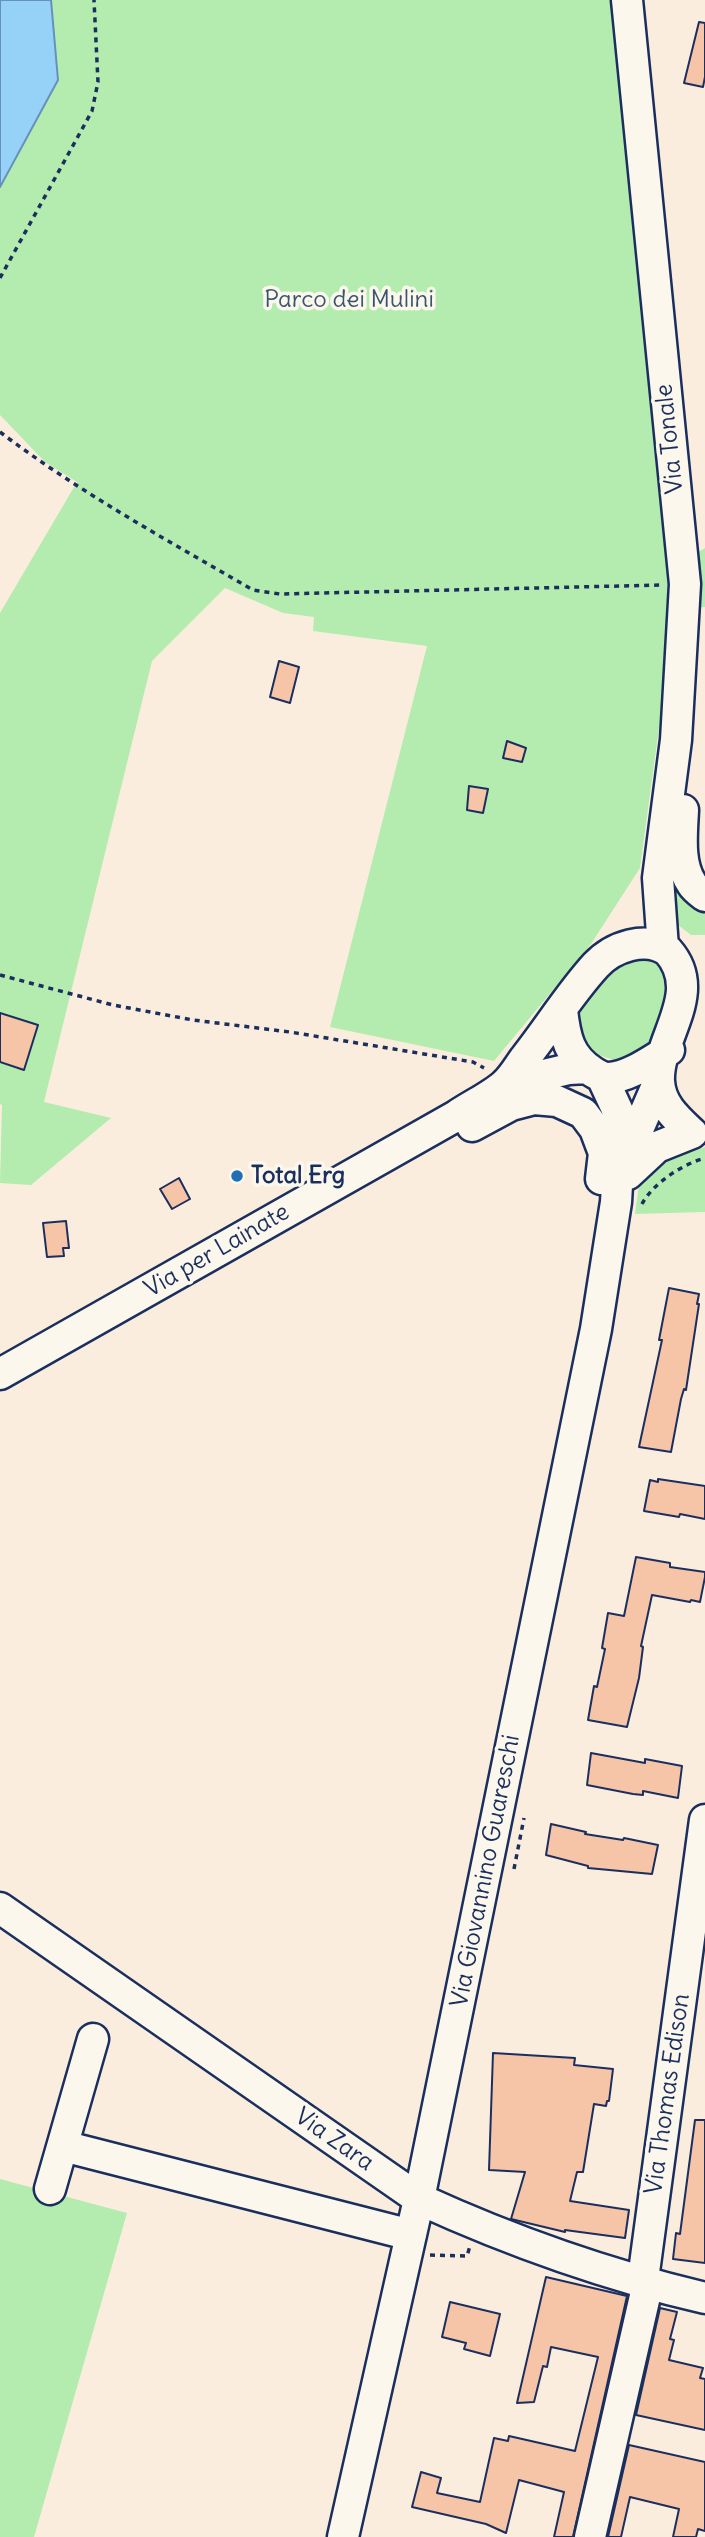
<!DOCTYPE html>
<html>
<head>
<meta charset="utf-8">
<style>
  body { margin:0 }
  canvas { display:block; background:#faedde }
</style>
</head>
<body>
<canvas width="705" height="2537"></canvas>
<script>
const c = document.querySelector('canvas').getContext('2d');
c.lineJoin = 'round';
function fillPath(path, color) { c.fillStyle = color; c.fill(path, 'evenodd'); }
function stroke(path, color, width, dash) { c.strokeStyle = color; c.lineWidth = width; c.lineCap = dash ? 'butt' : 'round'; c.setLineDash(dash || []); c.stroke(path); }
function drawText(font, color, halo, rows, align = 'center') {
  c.font = font + ' Delius,sans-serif'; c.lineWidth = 7; c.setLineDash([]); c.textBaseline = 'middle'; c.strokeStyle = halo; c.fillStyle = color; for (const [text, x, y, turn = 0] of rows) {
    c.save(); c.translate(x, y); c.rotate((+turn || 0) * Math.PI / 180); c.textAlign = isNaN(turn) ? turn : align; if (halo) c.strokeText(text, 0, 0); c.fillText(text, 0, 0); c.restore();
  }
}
fillPath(new Path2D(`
  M0,0H620L671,568L705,548V607L675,610L640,868L591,944L494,1061L330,1027L427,646L313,631L314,617L283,613L225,588L152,661L44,1102L111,1118L31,1185L0,1183L2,1105L0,1104V613L77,482L45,462L0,415Z
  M673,878L705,909V935H691L678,925Z
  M639,955L655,960L671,977L657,1037L647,1047L634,1056L617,1061L599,1055L585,1044L578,1029V1013L583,997L608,968Z
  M705,1147V1212L635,1214L639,1184L665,1161Z
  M0,2179L127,2213L34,2537H0Z`), '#b4ecaf');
const water = new Path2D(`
  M0,0H51L58,80L0,187Z`);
fillPath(water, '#96d2f7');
stroke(water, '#6591ba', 2);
const building = new Path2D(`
  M699,22L705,23V77L703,87L684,83Z
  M279,661L299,667L290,703L270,697Z
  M507,741L526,748L522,762L503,758Z
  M469,786L488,789L483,813L467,810Z
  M0,1013L38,1025L24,1070L0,1062Z
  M179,1178L190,1199L172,1209L160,1189Z
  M66,1221L69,1248H63L64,1256L47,1257L43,1223Z
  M669,1288L699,1294L697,1304H699L686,1390L684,1389L681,1399L671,1452L639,1447L662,1340H659Z
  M658,1479L705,1486V1519L680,1514L679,1517L644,1511L650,1480L658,1482Z
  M636,1557L670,1563V1567L705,1572V1577L700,1602L691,1600L690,1602L652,1595L641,1646L643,1647L639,1678L627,1727L588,1720L594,1686L597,1687L605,1649L602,1648L608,1613L624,1616Z
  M591,1753L645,1763V1759L682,1766L678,1798L643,1791V1795L633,1794L587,1785Z
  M551,1824L586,1832L585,1834L623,1840L624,1838L658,1845L652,1874L588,1868V1866L546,1855Z
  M493,2053L575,2058L574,2065L613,2069L609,2101H607L606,2106L594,2104L583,2172H577L570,2201L629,2210L625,2238L565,2230V2232L511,2219L525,2172L489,2170Z
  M695,2120H705V2263L673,2259L676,2233L680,2234Z
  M546,2277L627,2296L573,2537H554L564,2492L519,2480L506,2533L486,2524L412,2507L421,2472L441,2478L437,2493L480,2502L494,2438L508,2441L509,2436L575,2451L598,2357L551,2347L547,2367L543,2366L534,2402L517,2403Z
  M450,2302L500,2314L490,2356L464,2349L466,2343L442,2337Z
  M660,2308L677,2312L670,2339L674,2340L669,2360L703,2368L700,2378L705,2379V2430L636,2415Z
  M629,2445L705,2462V2531L698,2529L696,2537H673L679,2509L630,2497L621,2537H608Z`);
fillPath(building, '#f6c4a7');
stroke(building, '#1b2f5e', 2);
const minor = new Path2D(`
  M627,0L685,584L676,740L658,878L663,948
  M683,810C682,833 678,864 692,884C695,889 701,893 705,896
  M562,1010C565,1037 569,1057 593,1072C598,1075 603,1078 608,1078C628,1078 652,1060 669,1050
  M505,1084L569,1069L587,1068
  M472,1126L511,1105L534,1099L557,1101L583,1113L595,1129L604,1153L601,1179
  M632,1159L639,1127L659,1081
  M628,1174L657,1147L692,1133
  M0,1374L456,1116C472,1105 492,1096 505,1084C513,1077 519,1066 525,1058C548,1029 571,992 596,965C613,947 646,935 668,951C705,993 657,1038 659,1081C660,1104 676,1118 692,1133
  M0,1908L419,2199C511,2241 607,2275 705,2298
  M63,2146L411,2235
  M50,2189L93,2039
  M343,2537L419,2199L596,1329L616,1202L621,1118L602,1077
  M590,2537L645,2296L644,2272L705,1820`);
stroke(minor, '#1b2f5e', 35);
stroke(new Path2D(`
  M0,278L92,111L98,82L94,0
  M0,432C79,492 167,540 253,590L280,594L662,585
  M0,975L113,1005L193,1020L290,1032L473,1062L484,1068
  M642,1204C653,1183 683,1164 705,1158
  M514,1869L524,1818
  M430,2255L467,2256L470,2246`), '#1b2f5e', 3.5, [5, 5]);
stroke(minor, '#fbf7ec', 30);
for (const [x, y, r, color] of [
  [237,1176,7,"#1f6fb2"]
]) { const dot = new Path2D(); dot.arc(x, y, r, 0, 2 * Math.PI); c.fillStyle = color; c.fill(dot); stroke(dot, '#fbf7ec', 2.5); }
drawText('24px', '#3a556e', '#fbf7ec', [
  ["Parco dei Mulini",349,300]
]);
drawText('24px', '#1b2f5e', '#fbf7ec', [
  ["Via Tonale",670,439,-96],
  ["Via per Lainate",217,1251,-30],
  ["Via Giovannino Guareschi",486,1871,-79],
  ["Via Thomas Edison",668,2094,-82],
  ["Via Zara",334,2140,35]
]);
drawText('bold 24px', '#1b2f5e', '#fbf7ec', [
  ["Total Erg",251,1176]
], 'left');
</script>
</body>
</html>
